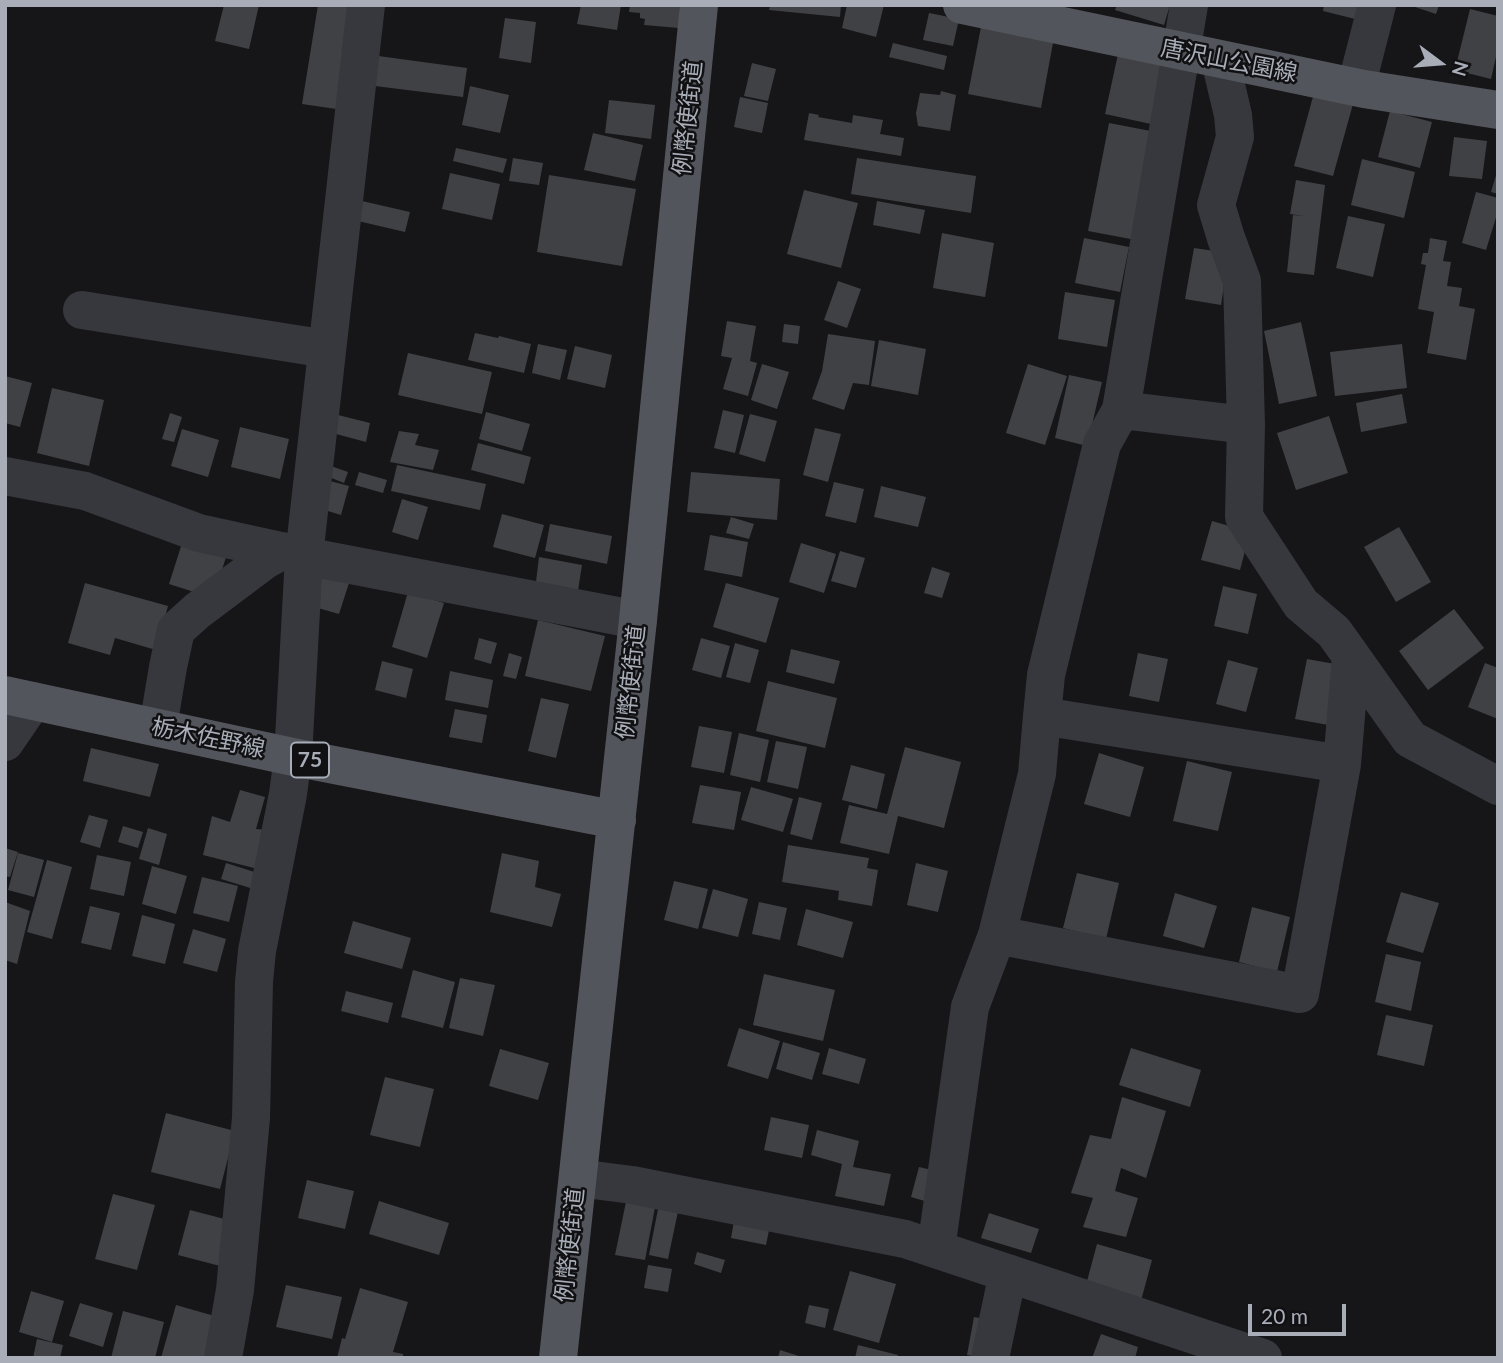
<!DOCTYPE html>
<html>
<head>
<meta charset="utf-8">
<style>
  body { margin:0 }
  #map { position:relative; width:1503px; height:1363px; overflow:hidden; background:#161618; font-family:Lato,sans-serif }
  canvas { display:block }
  .frame { position:absolute; inset:0; border:7px solid #a8adb8; pointer-events:none }
  .north { position:absolute; left:1405px; top:28px; width:70px; height:70px; -webkit-text-stroke:5px #111113; paint-order:stroke; rotate:106deg; font-size:19px; font-weight:700; line-height:28px; text-align:center; color:#a8adb8 }
  .north::after { content:''; display:block; margin:auto; width:24px; height:32px; background:#a8adb8; clip-path:polygon(50% 0,100% 100%,50% 72%,0 100%) }
  .scale { position:absolute; left:1248px; top:1304px; width:98px; height:32px; box-sizing:border-box; border:4px solid #a8adb8; border-top:0; padding-left:9px; font-size:21px; line-height:24px; white-space:nowrap; color:#a8adb8; -webkit-text-stroke:5px #111113; paint-order:stroke }
</style>
</head>
<body>
<div id="map">
<canvas width="1503" height="1363"></canvas>
<div class="frame"></div>
<div class="north">N</div>
<div class="scale">20 m</div>
</div>
<script>
const c = document.querySelector('canvas').getContext('2d');
c.lineJoin = 'round';
function fillPath(path, color) { c.fillStyle = color; c.fill(path, 'evenodd'); }
function stroke(path, color, width, dash) { c.strokeStyle = color; c.lineWidth = width; c.lineCap = dash ? 'butt' : 'round'; c.setLineDash(dash || []); c.stroke(path); }
function drawText(font, color, halo, rows, align = 'center') {
  c.font = font + ' Lato,"Noto Sans JP",sans-serif'; c.lineWidth = 5; c.setLineDash([]); c.textBaseline = 'middle'; c.strokeStyle = halo; c.fillStyle = color; for (const [text, x, y, turn = 0] of rows) {
    c.save(); c.translate(x, y); c.rotate((+turn || 0) * Math.PI / 180); c.textAlign = isNaN(turn) ? turn : align; if (halo) c.strokeText(text, 0, 0); c.fillText(text, 0, 0); c.restore();
  }
}
fillPath(new Path2D(`
  M224,5H259L249,49L215,41Z
  M318,5H360L343,110L302,104Z
  M581,5H621L617,30L577,24Z
  M630,5H680L679,28L644,25L645,19L640,18V13L629,12Z
  M770,5H841L840,17L769,10Z
  M847,5H884L876,37L842,28Z
  M1117,5H1170L1164,25L1115,10Z
  M1324,5H1367L1363,21L1323,11Z
  M1409,5H1439L1436,14Z
  M1470,9L1498,16V48L1491,79L1455,70Z
  M929,13L959,19L953,46L923,40Z
  M505,18L536,22L531,63L499,58Z
  M981,27L1055,32L1041,108L968,94Z
  M893,43L947,56L944,70L889,57Z
  M1118,54L1173,67L1160,126L1105,114Z
  M371,55L467,68L463,97L367,85Z
  M752,63L776,69L768,101L744,96Z
  M470,86L509,95L500,133L462,125Z
  M941,91L956,95L950,131L918,126L916,113L920,93L940,95Z
  M1314,93L1353,104L1333,176L1294,166Z
  M740,97L768,103L762,133L734,127Z
  M609,100L655,105L651,139L605,133Z
  M1390,111L1432,122L1420,168L1378,157Z
  M809,113L819,115L818,117L852,123L853,115L883,120L880,134L904,138L901,156L804,140Z
  M1109,123L1156,132L1136,240L1088,231Z
  M593,133L643,145L635,181L584,170Z
  M1454,137L1487,141L1482,179L1449,176Z
  M456,148L507,159L503,173L453,161Z
  M513,158L543,163L539,185L509,181Z
  M857,158L976,176L971,213L851,194Z
  M1362,159L1415,172L1404,218L1351,205Z
  M1497,172H1498V194L1491,192Z
  M450,173L500,184L492,220L442,209Z
  M549,175L636,189L622,266L537,252Z
  M1296,180L1325,185L1314,275L1287,272L1293,215L1304,216L1290,214Z
  M804,190L858,203L841,268L787,254Z
  M1476,192L1498,198V211L1486,250L1462,243Z
  M362,201L410,212L405,232L358,221Z
  M877,201L925,210L920,234L873,225Z
  M1348,216L1385,224L1373,277L1336,268Z
  M942,233L994,243L985,297L933,288Z
  M1084,238L1129,247L1120,292L1075,283Z
  M1430,238L1447,241L1443,261L1451,262L1447,286L1462,288L1459,306L1475,309L1466,360L1427,353L1434,312L1418,309L1426,265L1421,264L1423,253H1428Z
  M1194,248L1229,253L1221,305L1185,299Z
  M838,281L861,289L847,328L824,320Z
  M1065,292L1115,300L1107,347L1058,339Z
  M727,321L756,326L750,361L757,363L748,396L723,389L732,358L721,356Z
  M1301,322L1317,396L1279,404L1264,331Z
  M784,324L800,326L798,344L782,342Z
  M475,333L498,338L499,336L531,344L524,373L468,360Z
  M828,334L875,341L869,385L853,383L844,410L812,399L822,371Z
  M879,340L926,349L918,395L871,386Z
  M538,344L567,350L560,380L532,373Z
  M1402,344L1407,388L1335,396L1330,352Z
  M575,346L612,355L605,388L567,379Z
  M408,353L492,372L482,414L398,395Z
  M762,364L789,372L777,409L751,400Z
  M1028,364L1067,376L1045,445L1006,433Z
  M1069,375L1102,382L1087,446L1055,438Z
  M5,376L32,383L20,427L5,423Z
  M52,388L104,400L89,466L37,453Z
  M1402,394L1407,423L1361,432L1356,403Z
  M723,410L744,415L735,453L714,448Z
  M486,412L530,424L522,451L479,439Z
  M170,413L182,417L174,442L162,439Z
  M330,413L370,423L366,442L325,431Z
  M750,414L777,421L765,462L739,454Z
  M1329,416L1348,473L1296,490L1277,433Z
  M240,427L289,439L280,479L231,467Z
  M815,428L841,434L828,482L803,475Z
  M182,429L219,440L208,477L171,466Z
  M399,431L419,434L415,445L439,450L433,470L390,462Z
  M478,443L531,457L524,484L471,470Z
  M328,465L348,472L344,483L324,475Z
  M397,465L486,484L480,510L391,491Z
  M359,472L387,480L383,493L355,485Z
  M691,472L780,479L777,520L687,512Z
  M326,480L349,486L341,515L318,508Z
  M834,482L864,489L856,523L825,516Z
  M881,486L926,497L918,527L874,517Z
  M402,499L428,507L418,540L392,532Z
  M502,514L544,525L535,558L493,547Z
  M731,517L754,524L749,539L726,533Z
  M1212,521L1250,532L1240,570L1201,560Z
  M550,524L612,536L607,564L545,551Z
  M1399,527L1431,582L1396,602L1364,547Z
  M710,535L748,542L742,577L704,570Z
  M184,537L228,551L213,598L169,584Z
  M801,543L836,554L824,593L789,582Z
  M840,551L865,558L856,588L831,581Z
  M539,557L582,565L577,597L535,590Z
  M932,567L950,573L942,598L924,593Z
  M322,571L350,580L339,614L311,606Z
  M85,583L168,606L156,650L115,638L110,655L68,643Z
  M726,583L779,598L766,643L713,627Z
  M1223,586L1257,594L1248,634L1214,626Z
  M408,592L444,603L427,658L392,647Z
  M1454,609L1484,648L1428,690L1399,651Z
  M538,620L605,636L591,691L525,676Z
  M479,638L497,643L491,664L474,659Z
  M701,638L730,646L721,678L692,670Z
  M735,643L759,650L750,683L726,677Z
  M791,649L840,661L834,684L786,672Z
  M509,653L522,657L516,679L503,676Z
  M1138,653L1168,659L1159,702L1129,696Z
  M1307,659L1346,666L1334,726L1295,719Z
  M1228,660L1258,668L1246,712L1216,704Z
  M382,661L413,669L406,698L375,690Z
  M1485,663L1498,668V719L1468,707Z
  M450,671L493,680L488,708L445,700Z
  M768,681L837,698L825,748L756,731Z
  M541,698L569,704L556,758L528,751Z
  M455,709L487,715L482,743L449,737Z
  M699,726L732,732L724,773L691,767Z
  M739,733L769,740L760,782L730,775Z
  M776,741L807,747L798,789L767,782Z
  M905,747L961,762L944,828L898,816L889,854L840,843L849,805L887,814Z
  M91,748L159,764L150,797L83,781Z
  M1099,753L1144,767L1130,817L1084,804Z
  M1187,761L1232,772L1218,831L1173,821Z
  M851,765L885,774L877,809L842,800Z
  M700,785L741,792L734,830L692,823Z
  M751,787L793,799L783,832L741,820Z
  M240,790L265,797L256,829L268,830L258,869L203,855L212,816L230,822Z
  M799,797L822,803L812,840L790,834Z
  M89,815L108,820L100,848L80,842Z
  M123,826L143,832L138,848L118,842Z
  M148,828L167,834L159,865L139,859Z
  M788,845L869,858L867,868L878,870L872,906L838,900L839,891L782,882Z
  M5,848L18,852L10,877L5,876Z
  M18,853L44,860L34,897L8,890Z
  M502,853L539,861L535,887L561,894L552,927L490,912Z
  M97,855L131,862L124,896L90,889Z
  M47,860L72,867L52,939L27,932Z
  M226,863L264,875L260,891L221,879Z
  M916,863L948,871L938,912L907,905Z
  M152,866L187,876L176,914L142,904Z
  M1077,873L1119,883L1106,939L1063,928Z
  M202,877L238,886L229,922L193,913Z
  M674,881L708,889L698,929L664,920Z
  M713,889L748,899L738,937L702,928Z
  M1401,892L1439,903L1423,953L1386,942Z
  M1175,893L1217,906L1204,948L1163,936Z
  M5,902L30,911L17,964L5,960Z
  M759,902L787,908L780,940L752,934Z
  M90,906L120,913L111,950L81,943Z
  M1252,907L1290,917L1277,972L1239,962Z
  M806,909L853,922L843,958L797,945Z
  M142,915L175,924L165,964L132,956Z
  M353,921L411,938L402,969L344,953Z
  M193,929L226,939L217,972L183,963Z
  M1386,954L1421,962L1411,1011L1375,1002Z
  M413,970L455,982L443,1028L401,1017Z
  M764,974L835,990L823,1041L753,1025Z
  M460,978L495,985L483,1036L449,1028Z
  M346,991L393,1003L388,1023L341,1011Z
  M1386,1015L1433,1025L1424,1066L1377,1055Z
  M739,1028L780,1041L768,1079L727,1066Z
  M783,1042L820,1053L812,1080L776,1069Z
  M829,1048L866,1059L859,1084L822,1074Z
  M1131,1048L1201,1070L1190,1107L1119,1085Z
  M500,1049L549,1063L538,1100L489,1086Z
  M385,1077L434,1089L420,1147L370,1135Z
  M1122,1097L1166,1111L1146,1178L1121,1168L1115,1191L1138,1198L1126,1237L1083,1227L1093,1198L1071,1193L1090,1135L1111,1139Z
  M166,1113L235,1131L220,1189L151,1172Z
  M771,1117L809,1125L802,1158L764,1150Z
  M817,1130L859,1141L853,1167L891,1174L884,1206L835,1196L842,1164L811,1155Z
  M919,1167L936,1171L928,1202L911,1197Z
  M307,1180L354,1191L345,1229L298,1218Z
  M113,1194L155,1205L137,1270L95,1259Z
  M627,1197L656,1202L645,1260L615,1255Z
  M660,1199L680,1202L668,1259L649,1255Z
  M379,1201L449,1223L439,1255L369,1234Z
  M737,1204L773,1211L766,1245L731,1238Z
  M190,1210L232,1221L220,1266L178,1255Z
  M989,1213L1039,1229L1031,1253L981,1238Z
  M1097,1244L1152,1260L1138,1312L1083,1296Z
  M697,1252L725,1260L721,1273L694,1264Z
  M648,1265L672,1269L668,1292L644,1288Z
  M850,1271L896,1284L879,1343L833,1330Z
  M286,1285L342,1297L332,1339L276,1327Z
  M360,1288L408,1302L393,1352L403,1354V1358H337L342,1338L345,1339Z
  M31,1291L64,1301L52,1342L19,1332Z
  M80,1303L113,1313L103,1347L69,1336Z
  M176,1305L218,1317L206,1358H161Z
  M809,1305L829,1309L825,1328L805,1323Z
  M123,1311L164,1322L155,1358H111Z
  M974,1317L996,1321L984,1358L967,1355Z
  M1101,1334L1138,1347L1135,1358H1092Z
  M37,1339L63,1345L60,1358H33Z
  M858,1345L898,1355L897,1358H855Z
  M780,1350L802,1357V1358H778Z`), '#404145');
stroke(new Path2D(`
  M1189,5L1121,410L1246,425
  M1220,60L1233,115L1235,137L1216,205L1226,238L1242,281L1246,425L1244,517L1301,604L1334,632L1410,739L1498,786
  M1356,87L1377,5
  M82,310L327,349
  M1121,410L1102,444L1046,675L1042,716L1342,764L1351,656
  M5,476L85,491L199,533L304,556L638,620
  M1042,716L1037,774L997,935L1300,994L1342,764
  M158,727L168,667L176,630L197,611L265,560L282,551
  M5,742L33,701
  M578,1178L632,1185L905,1239L1263,1358
  M936,1249L970,1007L997,935
  M223,1358L235,1290L251,1118L254,982L257,951L288,794L293,757L304,556L366,5
  M990,1358L1008,1273`), '#37383d', 38);
stroke(new Path2D(`
  M962,5L1364,89L1498,110
  M5,695L293,757L617,820
  M558,1358L638,620L699,5`), '#53555c', 38);
for (const [x, y, w] of [
  [310,760,38]
]) { const box = new Path2D(); box.roundRect(x - w / 2, y - 17.5, w, 35, 5); c.fillStyle = '#111113'; c.fill(box); stroke(box, '#a8adb8', 2); }
drawText('bold 21px', '#a8adb8', null, [
  ["75",310,760]
]);
drawText('23px', '#a8adb8', '#111113', [
  ["唐沢山公園線",1229,61,11],
  ["例幣使街道",688,118,-84],
  ["例幣使街道",631,682,-84],
  ["栃木佐野線",208,738,12],
  ["例幣使街道",570,1245,-84]
]);
</script>
</body>
</html>
